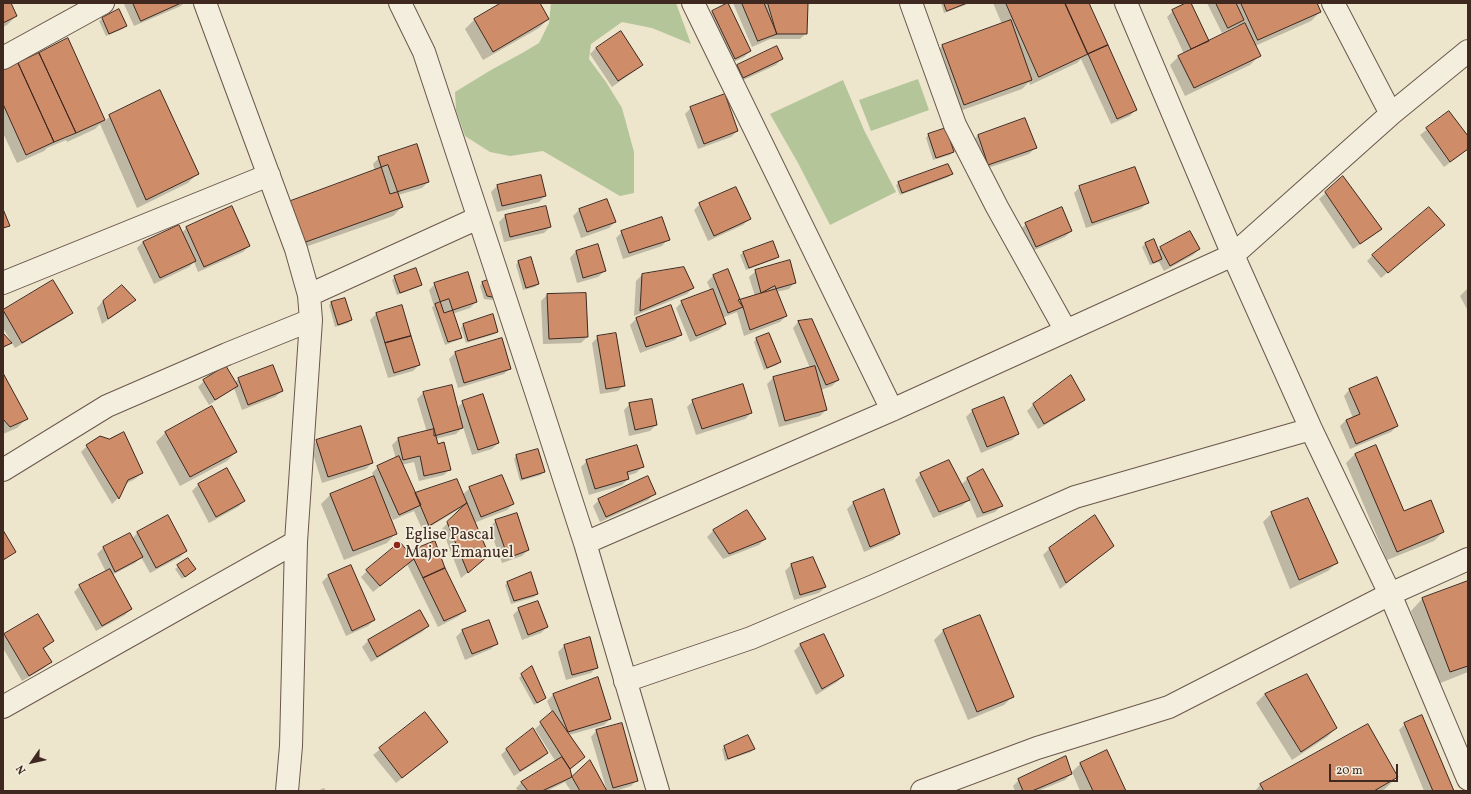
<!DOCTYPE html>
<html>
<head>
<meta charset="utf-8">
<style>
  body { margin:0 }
  #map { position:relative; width:1471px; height:794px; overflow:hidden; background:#ede5cc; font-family:Vollkorn,serif }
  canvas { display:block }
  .frame { position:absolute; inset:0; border:4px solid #3f2820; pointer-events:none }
  .north { position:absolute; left:12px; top:742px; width:40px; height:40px; -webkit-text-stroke:3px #f3eede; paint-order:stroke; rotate:236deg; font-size:11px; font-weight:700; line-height:16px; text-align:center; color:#3f2820 }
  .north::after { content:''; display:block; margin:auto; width:14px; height:18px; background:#3f2820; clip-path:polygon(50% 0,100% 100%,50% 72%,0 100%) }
  .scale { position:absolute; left:1329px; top:764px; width:69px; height:18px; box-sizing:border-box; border:2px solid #3f2820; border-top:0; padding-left:5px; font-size:12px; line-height:14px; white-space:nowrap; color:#3f2820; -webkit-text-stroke:3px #f3eede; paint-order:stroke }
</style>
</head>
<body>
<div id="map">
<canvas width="1471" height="794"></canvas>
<div class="frame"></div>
<div class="north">N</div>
<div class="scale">20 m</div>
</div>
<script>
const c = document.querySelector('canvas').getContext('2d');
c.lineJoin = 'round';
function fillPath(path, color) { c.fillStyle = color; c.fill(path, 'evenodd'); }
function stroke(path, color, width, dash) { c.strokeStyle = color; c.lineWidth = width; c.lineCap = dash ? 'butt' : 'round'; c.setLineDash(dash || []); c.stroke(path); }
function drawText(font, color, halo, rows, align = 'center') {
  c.font = font + ' Vollkorn,serif'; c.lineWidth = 3.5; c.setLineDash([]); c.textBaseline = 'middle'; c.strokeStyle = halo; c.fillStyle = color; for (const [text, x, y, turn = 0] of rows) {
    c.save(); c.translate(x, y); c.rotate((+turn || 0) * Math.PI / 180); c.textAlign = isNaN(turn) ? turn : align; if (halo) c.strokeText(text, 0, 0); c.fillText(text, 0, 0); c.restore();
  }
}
fillPath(new Path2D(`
  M551,3H676L691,44L652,28L622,22L591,44L589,59L606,82L622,108L634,152V193L620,196L543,151L510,156L490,152L465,136L456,110L455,92L491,70L524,52L539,43L549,23Z
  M918,79L929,110L871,131L859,100Z
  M843,80L864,130L896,192L830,225L798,163L770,114Z`), '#b4c59a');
fillPath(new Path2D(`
  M3,3H10L16,16L7,25L3,27Z
  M125,3H184L181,6L134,26L124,4Z
  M503,3H538L548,19L539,28L483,60L465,29L474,20Z
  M733,3H807L806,33L800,39H770L752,47Z
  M941,3H970L944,13Z
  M993,3H1088L1136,109L1130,116L1111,124L1081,59L1077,63L1030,85L1029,82L1022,89L954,113L933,55L942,46L1002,24Z
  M1188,3H1190L1209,42L1239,27L1238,25L1222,33L1207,3H1316L1320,12L1311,21L1255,46L1259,56L1250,65L1185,96L1170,65L1179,56L1184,54L1167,17L1173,11Z
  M727,4L750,51L744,57L729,64L706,18L712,12Z
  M119,10L126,26L123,29L106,36L99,21Z
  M68,40L105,121L110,116L197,174L188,183L137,208L100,124L95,129L67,142L66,140L47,148L44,151L17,163L3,133V71Z
  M596,48L642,64L636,70L612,87L590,54Z
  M782,58L776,65L737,83L732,72L738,66Z
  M691,108L737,131L731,137L698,149L685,114Z
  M1449,112L1468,138V149L1444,167L1420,135Z
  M945,129L953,152L950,155L933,160L926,138L928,135Z
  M978,135L1035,148L1029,154L982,170L972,142Z
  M379,158L428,182L422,188L398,195L402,207L393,216L294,251L375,171L373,164Z
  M951,174L949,177L900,195L896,185L899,183Z
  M1343,177L1381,229L1374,235L1353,249L1319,199Z
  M497,186L545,196L539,202L497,212L491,192Z
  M1080,187L1147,203L1141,209L1086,228L1074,193Z
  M700,204L749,219L743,225L708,241L694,210Z
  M545,207L550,227L544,233L504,242L499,222L505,216Z
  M579,210L615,222L609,228L581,238L573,216Z
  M1026,224L1071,231L1065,237L1030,252L1020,230Z
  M187,227L249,246L243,252L198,272L194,262L189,267L154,284L137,248L143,242L182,233Z
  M1437,231L1381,278L1367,261L1373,255Z
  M622,232L668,239L662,246L623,259L616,238Z
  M1190,232L1199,249L1193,255L1164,271L1159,262L1150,265L1142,247L1145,244L1154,241L1158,250Z
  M772,242L778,257L775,259L746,270L740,255L743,253Z
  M597,245L605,271L598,277L577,283L570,258L576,251Z
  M518,262L538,284L535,287L523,290L516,265Z
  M727,270L739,301L755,296L749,277L756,271L795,282L789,289L776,292L786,316L780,322L744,336L737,312L722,318L725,324L719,330L690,342L676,308L682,302L711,291L707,282L713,276Z
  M642,275L693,288L687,294L634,316L636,281Z
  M395,277L421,285L418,287L397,295L392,280Z
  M490,281L496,297L493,300L484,299L480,286L482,283Z
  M53,282L71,313L65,319L15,348L3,328V311Z
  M435,284L476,302L470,308L452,314L460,337L458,340L445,345L432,307L434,306L429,290Z
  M1468,288V311L1460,296Z
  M547,295L587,337L581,343L543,344L541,301Z
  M134,300L128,306L102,324L97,308L103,301Z
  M331,303L351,320L348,323L335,327L329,305Z
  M401,306L419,365L413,371L388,378L370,320L376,314Z
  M636,319L681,334L675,340L640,353L630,325Z
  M798,322L838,380L832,386L821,390L826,410L820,416L779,427L767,384L773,378L810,368L793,328Z
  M463,325L497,331L495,334L466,343L461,328Z
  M3,335L10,343L3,349Z
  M598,337L624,385L618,391L600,394L592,343Z
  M756,339L779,362L777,365L764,370L754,342Z
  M455,353L510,368L504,374L458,388L449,359Z
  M3,375L26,419L17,428L3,434Z
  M239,379L282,391L275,397L242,410L234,388L209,405L198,387L204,381L235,382Z
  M1350,389L1397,426L1391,432L1350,449L1340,426L1346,420L1353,418L1344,396Z
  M423,393L457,408L463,402L498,443L492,449L472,455L463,427L456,434L435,439L450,469L444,475L419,481L414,462L401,465L415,494L462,495L470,488L513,504L507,510L474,523L482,561L461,578L442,529L464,506L423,531L414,511L393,520L387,508L386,509L396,533L387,543L344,560L321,504L330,495L374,477L372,473L378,467L396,459L392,445L398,439L427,432L417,399Z
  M1084,400L1077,406L1038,429L1027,411L1033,405Z
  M693,401L751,413L745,419L696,435L687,407Z
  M630,404L656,425L650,431L629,436L624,410Z
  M972,411L1018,434L1012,440L981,453L966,417Z
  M165,433L236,452L227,461L180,486L156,442Z
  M317,441L372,463L366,469L322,483L311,447Z
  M87,446L142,473L135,479L125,484L118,498L112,504L81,452Z
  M1355,454L1404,512L1443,532L1434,541L1387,560L1346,463Z
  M516,456L543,472L541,475L520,481L514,459Z
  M587,461L642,467L636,473L627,476L628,479L622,485L589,495L581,467Z
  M227,470L244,501L238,507L209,523L192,491L198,485Z
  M921,474L961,485L968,478L1001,506L995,512L977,518L969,500L962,506L933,518L915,480Z
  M884,491L899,534L893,540L864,552L847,509L853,503Z
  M654,494L648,500L600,522L593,506L599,500Z
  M746,512L765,539L759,545L723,559L707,537L713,531Z
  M1272,513L1337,562L1328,571L1290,589L1263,522Z
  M168,517L186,551L180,557L150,573L141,557L135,563L112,575L131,609L125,615L96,631L74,592L80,586L106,572L97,554L103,548L129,534L132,539L137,533Z
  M496,521L528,550L522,556L502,563L489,527Z
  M3,532L15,552L3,561Z
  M1113,546L1060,589L1043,555L1049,549Z
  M411,552L445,568L465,610L459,616L438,627L407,564L373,592L361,577L367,571L408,554Z
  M813,558L825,587L819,593L794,600L785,571L791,565Z
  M188,559L195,569L182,579L175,569Z
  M351,566L374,620L368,626L346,636L322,582L328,576Z
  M1468,582V672L1438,684L1411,611L1422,599Z
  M507,583L537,594L534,597L511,604L505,585Z
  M519,609L547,627L541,633L522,640L513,615Z
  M420,611L428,626L422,632L371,662L362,647L368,641Z
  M979,616L1013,696L1004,705L968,720L934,640L943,631Z
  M488,621L497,643L491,649L465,660L456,637L462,631Z
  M5,635L53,641L43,650L51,662L44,668L22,681L3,648V636Z
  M823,636L843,676L837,682L816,695L794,651L800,645Z
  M564,646L597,667L591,673L566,680L558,652Z
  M522,675L545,697L542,700L534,705L519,678Z
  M1306,676L1336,728L1327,737L1292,760L1256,703L1265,694Z
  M598,678L610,719L604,725L569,735L577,763L569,770L571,779L589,762L605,791H571L565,782L547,791H518L516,788L522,782L556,762L535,729L552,713L547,701L553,695Z
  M424,714L441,748L396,783L373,755Z
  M1405,724L1452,791H1424L1399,730Z
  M1368,725L1397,777L1385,789L1382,791H1255L1260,785Z
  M597,730L637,780L631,786L616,791H607L591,737Z
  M725,747L754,749L751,752L725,761L722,749Z
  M507,749L547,753L541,759L514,776L501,755Z
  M1081,763L1125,791H1080L1072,772Z
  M1071,774L1065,780L1038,791H1015L1013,786L1019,780Z
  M324,788L326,791H317Z`), '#0003');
const building = new Path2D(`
  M3,3H11L17,16L3,23Z
  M133,3H181L141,21Z
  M501,3H540L549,19L493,52L474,19Z
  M728,3L751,51L735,59L712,11Z
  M742,3H764L777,34L758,41Z
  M768,3H808L807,34H777Z
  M944,3H967L947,11Z
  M1006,3H1065L1088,54L1039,77Z
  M1065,3H1089L1108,45L1088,54Z
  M1186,3H1191L1209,41L1191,49L1172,10Z
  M1216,3H1236L1244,20L1228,28Z
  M1241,3H1317L1321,12L1258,40Z
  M119,9L127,26L109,34L102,18Z
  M1011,20L1032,80L964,105L942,45Z
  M1245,23L1261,56L1194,88L1178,56Z
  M621,31L643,65L618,81L596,48Z
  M68,38L105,120L76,133L39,53Z
  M1108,45L1137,110L1117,119L1088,54Z
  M777,46L783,59L743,78L737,65Z
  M39,53L76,133L54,142L18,63Z
  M18,63L54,142L26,155L3,104V69Z
  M160,90L199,174L146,200L109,115Z
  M725,94L738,131L704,144L690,107Z
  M1449,111L1468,136V149L1450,162L1426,128Z
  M1025,118L1037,148L988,165L978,135Z
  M946,128L954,152L936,158L928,134Z
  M417,144L429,182L390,194L378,157Z
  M948,164L953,174L902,193L898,182Z
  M388,165L403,207L303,243L288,202Z
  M1135,167L1149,203L1092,223L1079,186Z
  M541,175L546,196L502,206L497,185Z
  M1343,176L1382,229L1360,244L1325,192Z
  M736,187L751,219L714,236L699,203Z
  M607,199L616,222L587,232L579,209Z
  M232,206L250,246L204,267L186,227Z
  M546,206L551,227L510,237L505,215Z
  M1062,207L1072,231L1036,247L1025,223Z
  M1429,207L1445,225L1388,273L1372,255Z
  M3,209L10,226L3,228Z
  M662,217L670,240L629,253L621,231Z
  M179,225L196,261L160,278L143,242Z
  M1190,231L1200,249L1170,266L1160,247Z
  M1154,239L1162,259L1153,263L1145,243Z
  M773,241L779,257L749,268L743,252Z
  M598,244L606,271L583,278L576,251Z
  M531,257L539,284L526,288L518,261Z
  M790,260L796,283L761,293L755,270Z
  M684,267L694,288L640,311L642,274Z
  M416,268L422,285L400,293L394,276Z
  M728,269L743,307L728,313L713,275Z
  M468,272L477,302L444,313L434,283Z
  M491,279L497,298L487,296L482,282Z
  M53,280L73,313L22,343L3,310Z
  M122,285L136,300L108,319L103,301Z
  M775,286L787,316L750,330L743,307L738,300L761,293Z
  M713,289L726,324L696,336L681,301Z
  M586,293L588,337L549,339L547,294Z
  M345,298L352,320L338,325L331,302Z
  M449,299L462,338L448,342L435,304Z
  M402,305L411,336L385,343L376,313Z
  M671,305L682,335L646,347L636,318Z
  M493,314L498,332L468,341L463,324Z
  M812,319L839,380L826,385L798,321Z
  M3,333L12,343L3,347Z
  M616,333L625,386L606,389L597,336Z
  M769,333L781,362L767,368L756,338Z
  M411,336L420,365L394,373L385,343Z
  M502,338L511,369L464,383L455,352Z
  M273,365L283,391L248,405L238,378Z
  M226,366L238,386L215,400L203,380Z
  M815,366L827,410L785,421L773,377Z
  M3,373L28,419L10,427L3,419Z
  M1071,375L1085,400L1044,424L1033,404Z
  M1377,377L1398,426L1356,444L1346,420L1360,414L1349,389Z
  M743,384L752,413L702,429L692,400Z
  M452,385L463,428L434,436V429L423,392Z
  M483,394L499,443L478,450L462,401Z
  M1004,397L1019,434L987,447L972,410Z
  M652,399L657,425L635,430L629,403Z
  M212,406L237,452L190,477L165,432Z
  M361,426L373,463L328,477L316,440Z
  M434,429L438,444L444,442L451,470L424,476L420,456L403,460L398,438Z
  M124,432L143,473L128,480L119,499L86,445L100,436L109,439Z
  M637,445L644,467L627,472L629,479L595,489L586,460Z
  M1376,445L1404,511L1431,500L1444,532L1397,552L1355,454Z
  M538,449L545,472L522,479L516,455Z
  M399,456L421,505L399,515L377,466Z
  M949,460L970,500L939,512L920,473Z
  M227,468L245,501L216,517L198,484Z
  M983,469L1003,506L983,513L967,478Z
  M502,475L514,504L481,517L469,487Z
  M374,476L397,534L353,551L330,494Z
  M648,476L656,494L606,517L598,499Z
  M457,479L467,503L429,526L415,493Z
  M884,489L900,534L870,547L853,502Z
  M1308,498L1338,563L1299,580L1271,512Z
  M467,503L489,555L468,573L447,522Z
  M747,510L766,539L729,554L713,530Z
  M517,513L529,550L508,558L495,520Z
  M168,515L187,551L156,568L137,532Z
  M1095,515L1114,546L1066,583L1049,548Z
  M3,530L16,552L3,560Z
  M130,533L143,557L115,572L103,547Z
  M435,541L445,568L423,578L410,551Z
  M400,542L414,559L380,586L366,570Z
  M813,557L826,587L800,595L791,564Z
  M188,558L196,569L185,577L177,565Z
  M351,565L375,620L352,631L328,575Z
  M445,568L466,611L444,621L423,578Z
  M110,569L132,609L102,626L79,585Z
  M531,572L538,594L514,601L507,582Z
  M1468,581V666L1450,672L1422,598Z
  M538,601L548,627L528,635L518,608Z
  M420,610L429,626L377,657L368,640Z
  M38,614L54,641L43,648L52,662L29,676L4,634Z
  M980,615L1014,697L977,712L943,630Z
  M489,620L498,644L472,654L462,630Z
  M824,634L844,676L822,689L800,644Z
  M590,637L598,668L572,675L564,645Z
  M532,666L546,698L537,703L521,674Z
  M1307,674L1337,728L1301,752L1265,694Z
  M598,677L611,719L568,732L553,694Z
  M553,711L585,757L570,769L540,722Z
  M425,712L448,742L402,778L379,748Z
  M1422,715L1454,791H1433L1404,723Z
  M622,723L638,781L613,788L596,730Z
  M1368,724L1398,777L1374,791H1264L1260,784Z
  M533,728L548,753L520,771L506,749Z
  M748,735L755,749L728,759L724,746Z
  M1107,750L1126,791H1093L1080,763Z
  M1066,756L1072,774L1032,791H1023L1018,779Z
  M562,757L570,769L572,777L542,791H528L521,782Z
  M590,760L607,791H580L572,777Z`);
fillPath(building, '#cf8c68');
stroke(building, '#3f2820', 1);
const minor = new Path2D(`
  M205,3L296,249L309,295L311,320L296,542L291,746L287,791
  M400,3L424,52L541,407L585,543L658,791
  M693,3C759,139 826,274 892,410
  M911,3L955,125L997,207L1066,331
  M1126,3L1233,255L1311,429L1390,594L1468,779
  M1333,3L1391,114
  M3,58L103,3
  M3,283L269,175
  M309,295L478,218
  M3,470L107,406L227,354L311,320
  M585,543L892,410L1233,255L1391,114L1468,51
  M625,681L751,638L876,585L1075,497L1311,429
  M3,707L296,542
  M922,791L1037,748L1169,707L1390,594L1468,559`);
stroke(minor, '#6a574b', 24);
stroke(minor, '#f3eede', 22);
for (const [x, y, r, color] of [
  [397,545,4,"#8f2418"]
]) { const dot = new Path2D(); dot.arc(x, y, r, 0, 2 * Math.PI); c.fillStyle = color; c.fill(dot); stroke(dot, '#f3eede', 1.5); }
drawText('16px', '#3f2820', '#f3eede', [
  ["Eglise Pascal",405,536],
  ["Major Emanuel",405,554]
], 'left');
</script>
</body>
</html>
